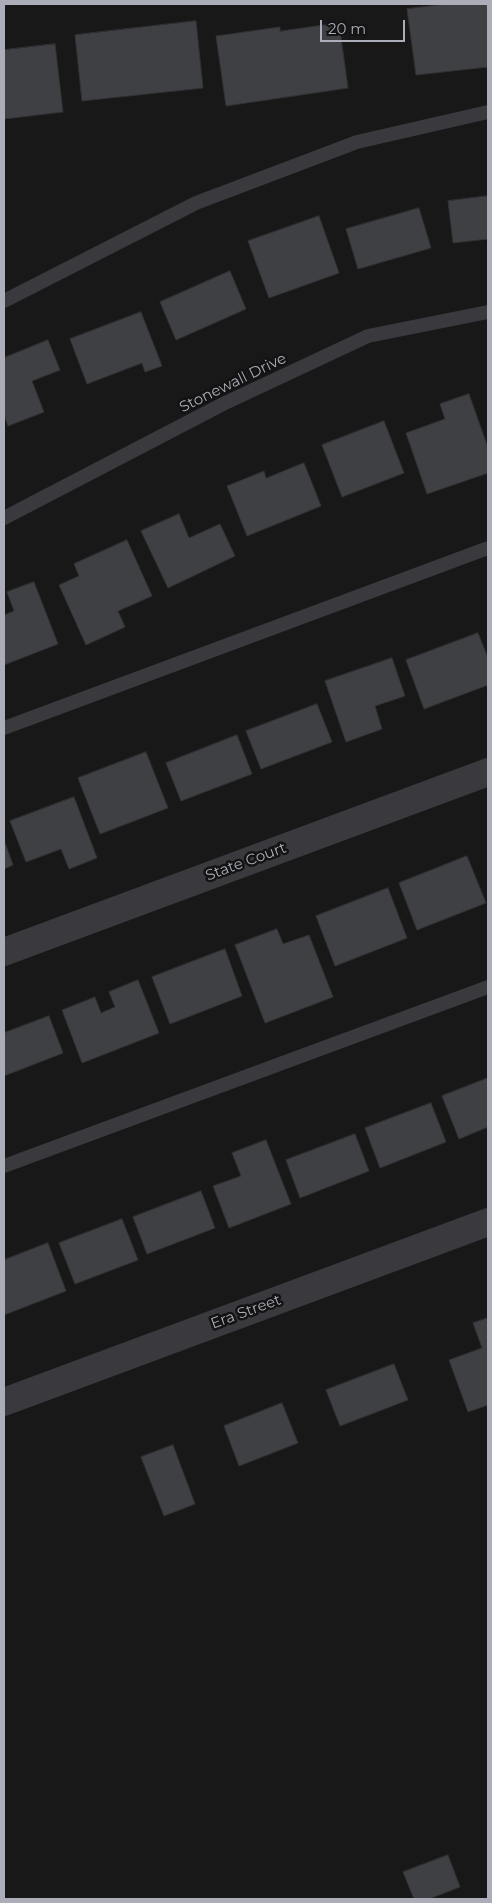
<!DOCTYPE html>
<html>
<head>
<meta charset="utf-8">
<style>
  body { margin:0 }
  #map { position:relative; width:492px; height:1903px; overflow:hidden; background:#181819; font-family:Montserrat,sans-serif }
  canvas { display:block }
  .frame { position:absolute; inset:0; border:5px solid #abadb8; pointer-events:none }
  .scale { position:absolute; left:320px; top:20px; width:85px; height:22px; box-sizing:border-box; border:2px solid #abadb8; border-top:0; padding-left:6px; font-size:15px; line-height:18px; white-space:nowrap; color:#abadb8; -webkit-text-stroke:4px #131314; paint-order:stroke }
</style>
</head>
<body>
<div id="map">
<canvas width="492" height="1903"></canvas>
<div class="frame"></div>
<div class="scale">20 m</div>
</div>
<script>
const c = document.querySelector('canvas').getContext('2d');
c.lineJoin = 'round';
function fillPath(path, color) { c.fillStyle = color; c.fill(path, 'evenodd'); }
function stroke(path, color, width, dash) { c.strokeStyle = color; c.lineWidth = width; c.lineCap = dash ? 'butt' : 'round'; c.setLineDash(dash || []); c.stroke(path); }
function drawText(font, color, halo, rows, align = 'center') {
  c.font = font + ' Montserrat,sans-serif'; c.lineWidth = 5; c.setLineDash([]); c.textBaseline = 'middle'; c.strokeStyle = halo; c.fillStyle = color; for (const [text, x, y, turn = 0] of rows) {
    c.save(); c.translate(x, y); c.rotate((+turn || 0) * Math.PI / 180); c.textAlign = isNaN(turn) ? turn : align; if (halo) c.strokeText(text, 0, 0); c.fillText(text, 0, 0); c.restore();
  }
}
const building = new Path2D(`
  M447,4H488V67L416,75L407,9Z
  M196,21L203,88L82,101L75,35Z
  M339,23L348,88L226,106L216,36L280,27V31Z
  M55,44L63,112L4,119V50Z
  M488,196V239L453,243L448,201Z
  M419,208L431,248L358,269L346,229Z
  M319,216L339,273L269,298L248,241Z
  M230,271L246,309L176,340L160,302Z
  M141,312L162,366L145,372L142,363L87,384L70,339Z
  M48,340L60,370L32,381L44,412L8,426L4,415V358Z
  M469,394L488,448V473L427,494L406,433L445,419L440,404Z
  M384,421L404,473L342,497L322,445Z
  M304,463L321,506L247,536L227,486L264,471L266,478Z
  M179,514L189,538L220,524L235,556L168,588L141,531Z
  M127,540L152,596L118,611L125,627L86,645L59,585L79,576L74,564Z
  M34,582L58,644L4,665V615L14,611L7,592Z
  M478,633L488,658V685L424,709L406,660Z
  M392,658L405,696L375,706L382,729L346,742L325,681Z
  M317,704L332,742L261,769L246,731Z
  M237,735L252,774L181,801L166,763Z
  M146,752L168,808L100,834L78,778Z
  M74,797L97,858L69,869L61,849L26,862L10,821Z
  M4,840L13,865L4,869Z
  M467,856L486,903L417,930L399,883Z
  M388,888L407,938L335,966L316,916Z
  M277,929L283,944L309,935L333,997L265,1023L235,945Z
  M225,949L242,996L170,1024L152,977Z
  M138,980L159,1033L82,1063L62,1010L95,997L101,1013L115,1007L109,992Z
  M49,1016L63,1053L4,1076V1033Z
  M488,1078V1127L459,1139L442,1096Z
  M431,1103L446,1142L380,1168L365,1128Z
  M355,1134L369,1171L300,1198L286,1160Z
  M266,1140L291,1204L229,1228L213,1186L241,1176L232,1153Z
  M201,1191L215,1228L147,1254L133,1217Z
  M122,1219L138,1260L75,1284L59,1243Z
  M48,1243L66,1291L4,1315V1260Z
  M488,1318V1405L468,1412L449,1360L482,1348L473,1323Z
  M394,1364L408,1400L340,1426L326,1390Z
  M282,1403L298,1443L239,1466L224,1426Z
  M173,1445L195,1504L164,1516L141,1457Z
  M448,1855L460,1887L429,1899H414L403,1872Z`);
fillPath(building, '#3f4043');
stroke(building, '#323235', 1);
stroke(new Path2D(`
  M4,301L196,203L357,142L488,112
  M4,518L223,404L368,336L488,312
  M4,728L488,548
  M4,1166L488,987`), '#39393e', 14);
stroke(new Path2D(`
  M4,952L488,772
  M4,1402L488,1222`), '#39393e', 28);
drawText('15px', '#abadb8', '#131314', [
  ["Stonewall Drive",233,383,-26],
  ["State Court",246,862,-20],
  ["Era Street",246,1312,-20]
]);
</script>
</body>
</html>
